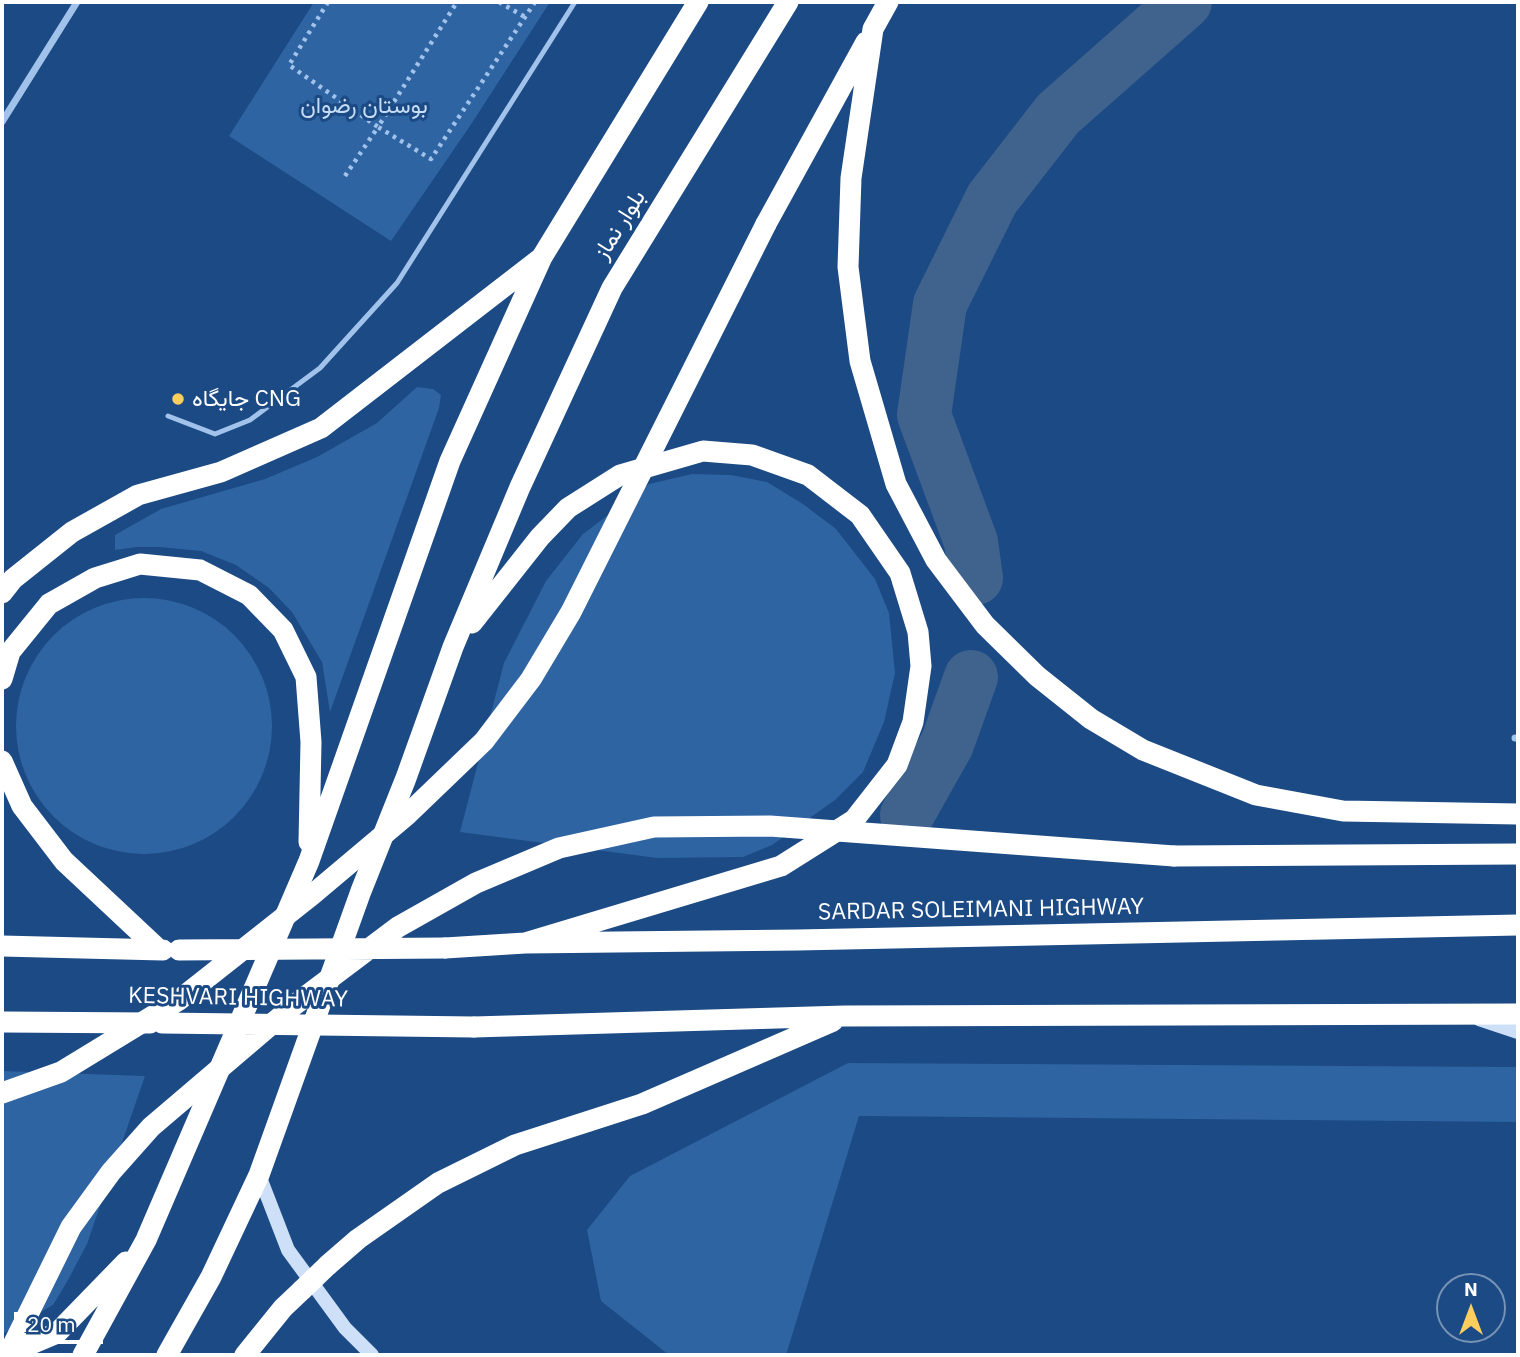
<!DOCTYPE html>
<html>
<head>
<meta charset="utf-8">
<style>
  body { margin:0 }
  #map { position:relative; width:1520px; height:1357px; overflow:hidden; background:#1b4a84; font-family:"IBM Plex Sans",sans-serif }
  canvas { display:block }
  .frame { position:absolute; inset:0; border:4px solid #fff; pointer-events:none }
  .north { position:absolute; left:1436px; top:1273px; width:70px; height:70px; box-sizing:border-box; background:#1b4a84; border:2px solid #7692b5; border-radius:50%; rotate:0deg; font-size:19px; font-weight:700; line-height:28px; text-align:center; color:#fff }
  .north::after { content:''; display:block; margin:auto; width:24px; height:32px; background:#fdcd5e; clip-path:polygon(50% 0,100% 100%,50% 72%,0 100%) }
  .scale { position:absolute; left:14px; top:1312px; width:89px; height:32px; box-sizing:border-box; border:4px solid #fff; border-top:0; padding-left:9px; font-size:21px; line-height:24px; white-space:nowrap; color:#fff; -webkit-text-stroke:5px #1b4a84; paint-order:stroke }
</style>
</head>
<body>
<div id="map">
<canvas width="1520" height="1357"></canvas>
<div class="frame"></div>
<div class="north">N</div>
<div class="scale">20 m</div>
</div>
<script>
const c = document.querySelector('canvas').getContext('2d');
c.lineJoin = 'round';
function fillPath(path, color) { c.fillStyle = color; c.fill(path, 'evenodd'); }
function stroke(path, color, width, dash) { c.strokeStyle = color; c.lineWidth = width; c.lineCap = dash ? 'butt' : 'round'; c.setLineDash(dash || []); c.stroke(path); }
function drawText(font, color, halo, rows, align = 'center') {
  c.font = font + ' "IBM Plex Sans",Vazirmatn,sans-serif'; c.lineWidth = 6; c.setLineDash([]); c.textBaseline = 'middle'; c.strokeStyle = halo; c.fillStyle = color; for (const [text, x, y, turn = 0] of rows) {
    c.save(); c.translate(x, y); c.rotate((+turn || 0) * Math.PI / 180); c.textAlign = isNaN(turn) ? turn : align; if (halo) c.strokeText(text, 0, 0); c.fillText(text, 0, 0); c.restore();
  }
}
fillPath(new Path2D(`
  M314,2H550L472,123L391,241L229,136Z
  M417,387L433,389L441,395L439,408L330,712L322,662L292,612L269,588L236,565L201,551L159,547H137L115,550V535L161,509L265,479L317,457L377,423Z
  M692,474L731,475L767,482L803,504L836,529L875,579L889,613L895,673L884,722L863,772L835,800L772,845L743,857L657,858L460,832L504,663L546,581L583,534L649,484Z
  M16 726a128 128 0 1 1 256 0a128 128 0 1 1-256 0Z
  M848,1063L1518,1067V1122L859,1116L786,1355H669L601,1301L587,1230L630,1176Z
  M2,1071L145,1076L87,1244L68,1280L53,1305L2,1334Z`), '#2e64a2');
stroke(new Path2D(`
  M976,578L971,542L924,415L940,304L992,199L1058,114L1185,2
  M907,815L947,744L971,677`), '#40638e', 54);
stroke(new Path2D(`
  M328,2L289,65L378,127L457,2
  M499,2L525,17
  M345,176L378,127L431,159L535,2`), '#a1c3eb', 4.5, [3.5, 5]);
stroke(new Path2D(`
  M168,416L215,434L250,420L320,368L397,283L575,2`), '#a1c3eb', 5);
stroke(new Path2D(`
  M2,122L77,2
  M1515,738H1518`), '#a1c3eb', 7);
stroke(new Path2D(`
  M1479,1019L1518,1032
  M259,1175L288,1250L345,1328L372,1355`), '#cde0f8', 14);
stroke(new Path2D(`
  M888,2L873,29L851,178L848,267L860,361L896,484L936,560L985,625L1037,676L1091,719L1143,750L1256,795L1343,811L1518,814
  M766,224L866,42
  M2,593L13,579L72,532L138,495L221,472L321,428L541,258
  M472,623L540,537L568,508L620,475L703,451L752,455L808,475L860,515L900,573L918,632L921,666L913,722L897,765L854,820L781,866L525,943
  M2,679L10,652L49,604L95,578L140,564L200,570L249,595L283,630L306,677L311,742L309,842
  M2,761L22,806L64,861L158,949
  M1174,856L1518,854
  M2,946L163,950
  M445,948L525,943L798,940L1518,925
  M2,1022L150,1023
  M474,1027L845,1016L1518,1014
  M328,1265L358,1239L438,1183L515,1145L642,1104L833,1021
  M5,1355L57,1333L126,1262
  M83,1355L146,1240L309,861L450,461L542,257L698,2
  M167,1355L211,1277L259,1175L361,891L406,778L453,647L520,487L612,288L788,2
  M245,1355L283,1308L302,1290`), '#fff', 21);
stroke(new Path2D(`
  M179,950L445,948
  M162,1023L474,1027
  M2,1093L61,1072L179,1000L312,895L407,815L484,741L531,679L571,612L766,224
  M302,1290L328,1265
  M8,1355L71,1227L111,1172L151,1127L293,1006L398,927L476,883L559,848L654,827L770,826L1174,856`), '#fff', 21);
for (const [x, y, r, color] of [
  [178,399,7,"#fdcd5e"]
]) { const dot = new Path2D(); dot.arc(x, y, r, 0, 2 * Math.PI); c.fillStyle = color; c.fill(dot); stroke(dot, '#1b4a84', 2.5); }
drawText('23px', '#c6ddf8', '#1b4a84', [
  ["بوستان رضوان",364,106]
]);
drawText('23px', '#fff', '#1b4a84', [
  ["بلوار نماز",620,225,-58],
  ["SARDAR SOLEIMANI HIGHWAY",981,910,-1],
  ["KESHVARI HIGHWAY",238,998,1]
]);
drawText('23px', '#fff', '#1b4a84', [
  ["جایگاه CNG",192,399]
], 'left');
</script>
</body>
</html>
